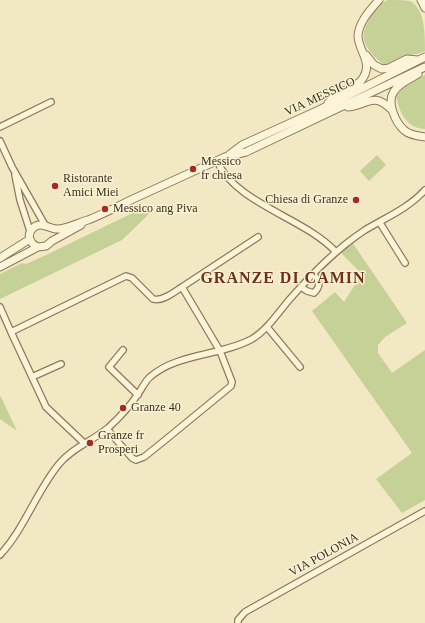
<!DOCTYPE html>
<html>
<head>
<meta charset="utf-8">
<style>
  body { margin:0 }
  canvas { display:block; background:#f2e8c3 }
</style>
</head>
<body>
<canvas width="425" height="623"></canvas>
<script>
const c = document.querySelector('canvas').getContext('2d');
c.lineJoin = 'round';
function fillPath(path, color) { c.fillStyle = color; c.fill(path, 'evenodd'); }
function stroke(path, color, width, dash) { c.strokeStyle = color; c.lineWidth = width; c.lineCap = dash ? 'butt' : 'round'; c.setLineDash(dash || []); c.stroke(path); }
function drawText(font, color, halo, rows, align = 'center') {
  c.font = font + ' "Times New Roman",serif'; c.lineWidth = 3; c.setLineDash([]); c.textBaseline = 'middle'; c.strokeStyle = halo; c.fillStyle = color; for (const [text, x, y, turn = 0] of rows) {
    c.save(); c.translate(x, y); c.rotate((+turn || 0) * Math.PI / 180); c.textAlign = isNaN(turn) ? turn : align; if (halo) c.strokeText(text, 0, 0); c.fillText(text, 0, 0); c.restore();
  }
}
fillPath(new Path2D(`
  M388,0C394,0 404,0 410,1C425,9 425,33 425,51C417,55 413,54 406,56C398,59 393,64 384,65C375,58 361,45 364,32C365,27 368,22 370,17C374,11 380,3 388,0Z
  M425,75V129C406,128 399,112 396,95L402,87Z
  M377,155L386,165L369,181L360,171Z
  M145,207H149L153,210L122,240L0,299V274L22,263L26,264L44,256Z
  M352,242L407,323L385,337L378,345V353L392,373L425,350V500L402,513L376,479L412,453L312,311L335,292L344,302L362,274L338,250Z
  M0,395L17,431L0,419Z`), '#c5d196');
const minor = new Path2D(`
  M0,127L51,102
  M0,141L12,167L45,225
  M217,161C236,204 305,218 336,252
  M15,175L20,200L30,231
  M380,223L405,263
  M301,287L307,291L314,293C321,286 320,281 313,274
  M0,307L11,332
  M267,327L300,367
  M123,350L109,367L138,395
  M32,377L61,364
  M107,429L132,458L136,460L144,457L164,441L231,386L232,382L220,351L182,287L258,237
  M84,443L46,407L11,332L126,276L132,278L153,299C162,302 174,292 182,287
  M0,555C25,528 36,492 59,464C72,448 92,441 108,428C119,418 130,406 138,394C142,389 145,381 150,377C177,353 221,356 252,339C267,330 278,313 289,300C312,274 336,249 365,230C385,218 409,208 425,190
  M238,623V620L245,612L425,511`);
const tertiary = new Path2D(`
  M421,0L425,8
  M366,55L374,65L382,69L389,68L407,59L418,60
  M418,74C410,79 397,84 393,93C387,104 396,123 404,130C409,135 418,136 425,137
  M328,103C331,100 334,97 337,94C346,89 358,87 363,78C373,63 359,51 358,37C358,23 370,10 379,0
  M348,107C369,105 372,91 392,110
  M230,154L242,145L321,109L425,57
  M38,247C30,244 26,235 33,228C40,221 48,228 56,229C64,230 80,222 88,220C104,214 118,206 133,199C164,185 195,171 225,157L246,152L425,67
  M0,258L30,239
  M0,267L38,247L46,246L52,241L81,225`);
stroke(minor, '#8e7958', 8);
stroke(tertiary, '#8e7958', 9);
stroke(minor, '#fbf4d8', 5.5);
stroke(tertiary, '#fbf4d8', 7);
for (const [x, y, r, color] of [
  [193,169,4,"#a22d23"],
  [55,186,4,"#a22d23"],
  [356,200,4,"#a22d23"],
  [105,209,4,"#a22d23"],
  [123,408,4,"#a22d23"],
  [90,443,4,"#a22d23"]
]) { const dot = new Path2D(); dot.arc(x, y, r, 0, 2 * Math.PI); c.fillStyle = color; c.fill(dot); stroke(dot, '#f8f1d4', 1.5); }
drawText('12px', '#3d2f1d', '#f8f1d4', [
  ["VIA MESSICO",320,97,-25],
  ["VIA POLONIA",324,555,-29]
]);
drawText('12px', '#3d2f1d', '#f8f1d4', [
  ["Messico",201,162],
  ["fr chiesa",201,176],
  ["Ristorante",63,179],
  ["Amici Miei",63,193],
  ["Chiesa di Granze",348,200,"right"],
  ["Messico ang Piva",113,209],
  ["Granze 40",131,408],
  ["Granze fr",98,436],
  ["Prosperi",98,450]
], 'left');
c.letterSpacing = '1px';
drawText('bold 16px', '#6d3219', '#f8f1d4', [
  ["GRANZE DI CAMIN",283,279]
]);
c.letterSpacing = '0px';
</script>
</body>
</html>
